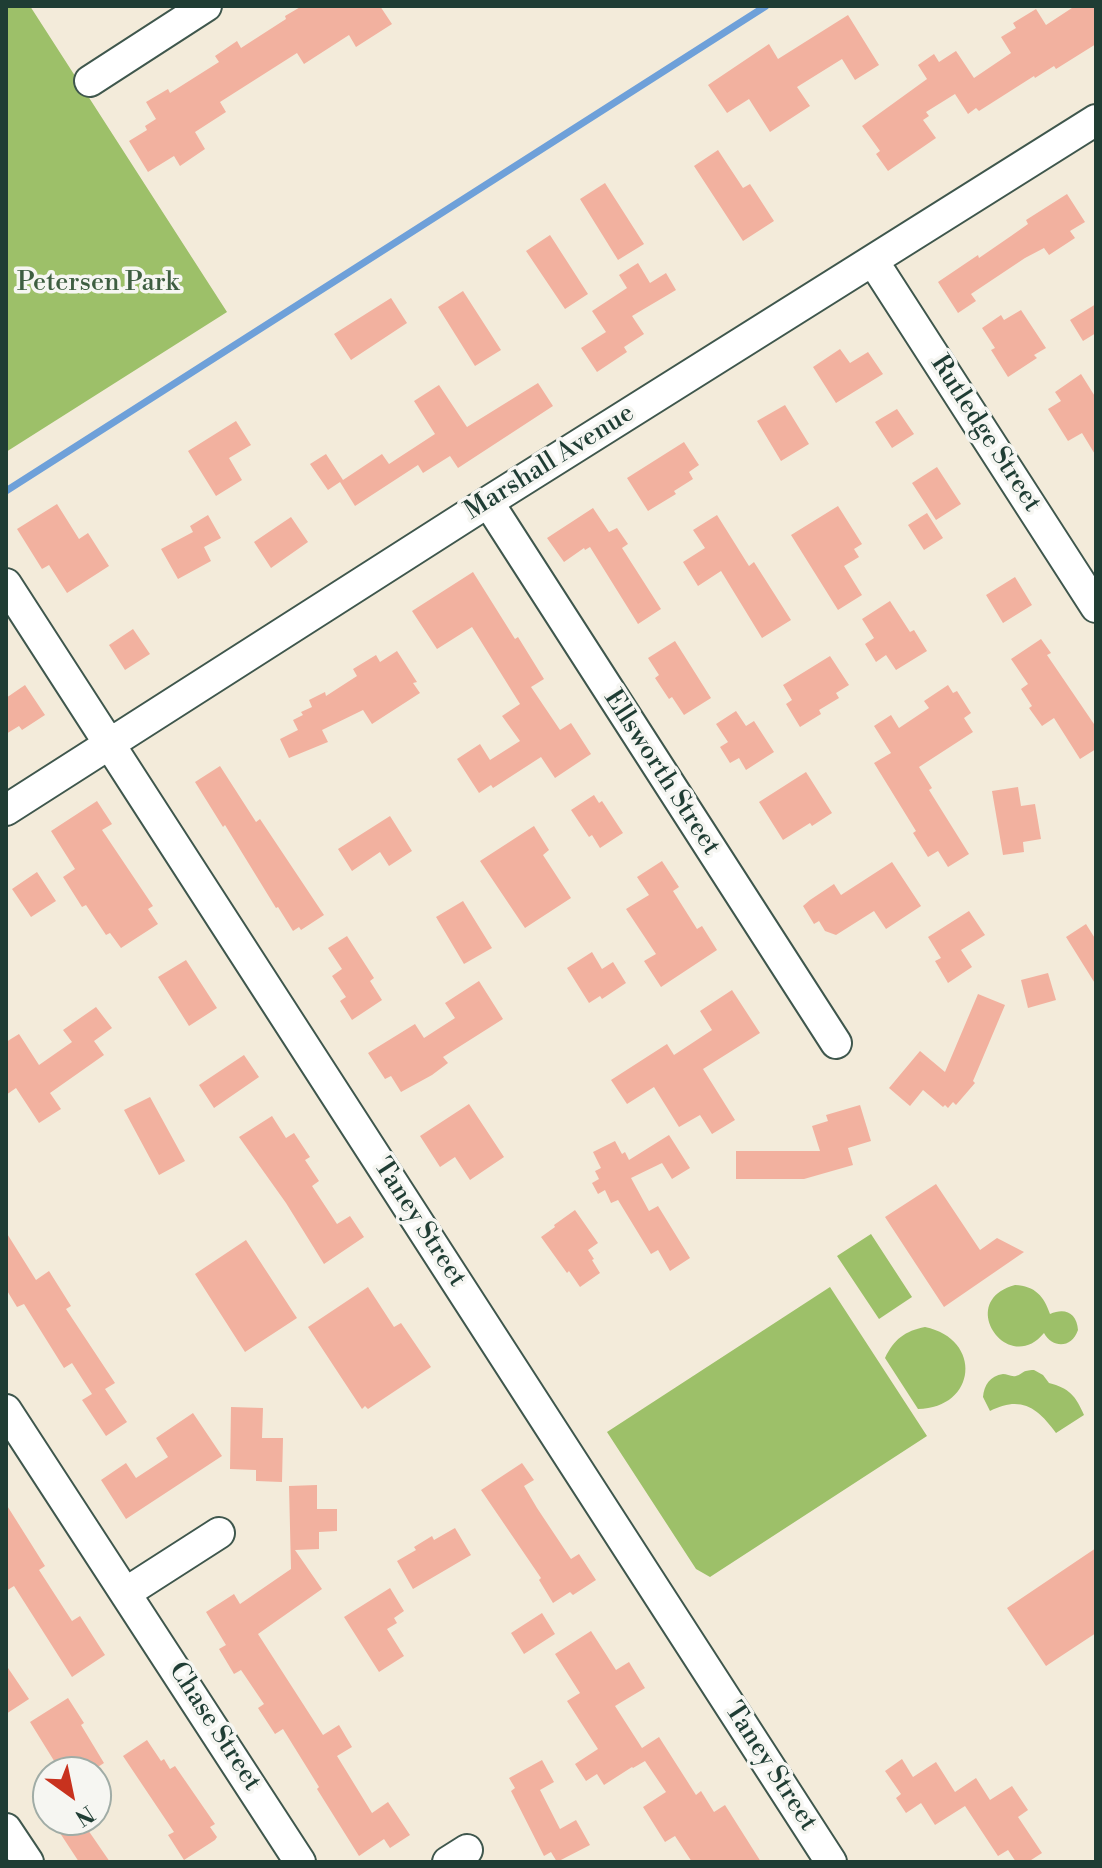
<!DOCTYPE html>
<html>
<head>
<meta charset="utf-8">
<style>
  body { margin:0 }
  #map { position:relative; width:1102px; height:1868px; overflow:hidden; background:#f3ebda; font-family:"Libre Bodoni",serif }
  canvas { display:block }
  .frame { position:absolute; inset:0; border:8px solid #1f3d34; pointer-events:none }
  .north { position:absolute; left:32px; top:1756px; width:80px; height:80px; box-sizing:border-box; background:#f6f6f2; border:2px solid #a0aca6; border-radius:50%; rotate:147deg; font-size:22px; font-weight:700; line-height:32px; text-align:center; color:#1f3d34 }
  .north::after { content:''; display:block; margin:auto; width:28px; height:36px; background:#c8321e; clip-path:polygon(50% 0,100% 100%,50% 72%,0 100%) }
</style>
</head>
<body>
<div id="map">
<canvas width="1102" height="1868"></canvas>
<div class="frame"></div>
<div class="north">N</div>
</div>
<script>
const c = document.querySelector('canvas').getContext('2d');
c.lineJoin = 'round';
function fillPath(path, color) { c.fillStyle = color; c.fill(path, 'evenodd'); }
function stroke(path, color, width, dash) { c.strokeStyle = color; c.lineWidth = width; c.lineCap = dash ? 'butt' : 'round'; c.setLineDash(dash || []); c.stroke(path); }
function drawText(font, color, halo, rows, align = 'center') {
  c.font = font + ' "Libre Bodoni",serif'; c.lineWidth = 7; c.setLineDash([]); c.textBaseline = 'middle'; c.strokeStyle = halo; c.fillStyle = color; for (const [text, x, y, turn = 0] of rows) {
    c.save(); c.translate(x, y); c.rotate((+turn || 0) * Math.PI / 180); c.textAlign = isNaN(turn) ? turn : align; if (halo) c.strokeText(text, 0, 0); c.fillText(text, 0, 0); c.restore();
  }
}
fillPath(new Path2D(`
  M6,6H30L227,312L6,452Z
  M871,1234L912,1297L879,1319L837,1256Z
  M1015,1285C1035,1286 1044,1296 1050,1314C1065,1307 1077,1313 1078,1330C1072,1348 1053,1349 1044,1333C1008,1377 955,1301 1015,1285Z
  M830,1287L927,1436L710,1577L696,1569L607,1432Z
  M925,1327C983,1339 977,1408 918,1409L885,1358C894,1339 905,1331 925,1327Z
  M1034,1370L1043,1375L1049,1383C1069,1388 1076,1396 1084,1415L1056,1433C1038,1408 1021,1395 990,1411L983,1397C984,1385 990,1376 1003,1374C1007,1374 1011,1377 1016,1376C1023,1374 1022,1370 1034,1370Z`), '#9dc069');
stroke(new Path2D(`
  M6,491L766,6`), '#6ea0d9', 7);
fillPath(new Path2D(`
  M302,6H380L392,24L356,47L349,35L304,64L297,53L220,102L226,112L195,132L205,149L180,166L174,156L148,172L129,141L147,130L145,126L156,119L146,102L168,89L170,93L219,62L215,56L237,41L241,48L286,19L285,16Z
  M1075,6H1096V44L1056,69L1054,66L1035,78L1034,76L979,111L976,108L968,114L955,94L926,112L929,116L923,120L936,138L888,171L876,154L880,151L862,126L927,79L918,65L934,54L939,62L956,51L974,78L1011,53L1001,37L1016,28L1013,23L1036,9L1046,25Z
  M848,15L879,65L855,80L842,59L797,87L810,106L770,132L749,99L727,113L708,85L769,44L778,59Z
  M718,150L743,188L750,184L774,221L743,241L694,166Z
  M605,183L644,244L618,260L580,199Z
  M1067,194L1085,222L1070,231L1075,238L1049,255L1044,248L1025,258L971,294L976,301L958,313L938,282L978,255L979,258L1011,236L1028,224L1026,220Z
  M550,235L588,294L565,309L526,251Z
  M638,263L650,283L666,273L676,290L632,316L644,334L624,347L627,352L597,372L581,348L606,332L592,311L627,288L619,275Z
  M463,291L501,350L475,366L438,307Z
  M391,298L407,323L351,360L334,334Z
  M1096,304V333L1083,341L1070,320Z
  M1021,310L1046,348L1034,355L1037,358L1008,377L991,350L995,348L982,328L1001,315L1004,320Z
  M840,349L850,363L868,352L883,374L836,403L813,367Z
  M1081,374L1096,398V456L1082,433L1068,441L1048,409L1061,401L1055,392Z
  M538,383L553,406L458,468L450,456L423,473L418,465L355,506L340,482L328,490L310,464L326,454L343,480L382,454L389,464L435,434L414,401L439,385L467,427Z
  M785,405L809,444L781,461L757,421Z
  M897,409L914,434L892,448L875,422Z
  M236,421L251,445L229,458L242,480L216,496L188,451Z
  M684,442L699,465L689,472L693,479L674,491L676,494L648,511L627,478Z
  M937,467L961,504L936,520L912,483Z
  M57,504L79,539L88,533L109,566L67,593L49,565L42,569L17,529Z
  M838,506L862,544L854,549L859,557L844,566L862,595L838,610L791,535Z
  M593,508L609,532L617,528L628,544L622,548L661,609L638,624L590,547L585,550L584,548L564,562L547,538Z
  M927,513L943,538L924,550L908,525Z
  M208,515L221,538L204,547L211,561L178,579L161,549L193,532L190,526Z
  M717,515L749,566L754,562L791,620L762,638L721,571L698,586L683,562L705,548L693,530Z
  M291,517L308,542L271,568L254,542Z
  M473,572L515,639L518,637L544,679L531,687L560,730L571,723L591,754L555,778L541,757L493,788L491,785L479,793L457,759L480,744L490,760L520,741L502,716L520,704L472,627L437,649L412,611Z
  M1015,577L1032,605L1003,623L986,595Z
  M890,601L910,632L914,630L927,651L896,670L886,655L876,662L865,644L874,638L862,619Z
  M133,629L150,654L125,670L109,645Z
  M1041,639L1051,653L1047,655L1096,727V749L1080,759L1054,718L1042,726L1029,708L1032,706L1021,689L1028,684L1011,659Z
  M675,641L711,698L684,715L672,697L669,699L655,678L659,675L648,658Z
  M397,651L417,682L413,683L420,693L372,724L363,710L322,730L328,742L289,758L280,739L298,730L293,720L303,715L301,712L312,707L309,700L325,692L326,696L357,676L353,669L376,655L380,662Z
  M830,656L849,685L836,693L839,698L819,710L821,714L800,727L786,704L792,700L783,685Z
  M25,685L45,715L22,730L19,726L6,734V698Z
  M948,685L953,693L957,691L971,713L964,718L973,732L919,767L932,788L929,790L969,854L948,867L938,851L928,857L913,833L916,831L874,763L891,753L874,726L891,715L899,728L929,708L924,701Z
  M736,711L746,726L754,721L774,752L746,770L739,758L730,763L720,747L728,742L716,724Z
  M220,766L256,822L260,819L324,915L301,930L299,927L293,931L278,907L276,908L225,825L223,827L195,782Z
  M806,772L832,813L812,826L810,823L783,840L759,802Z
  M1018,787L1021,806L1035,804L1041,839L1023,842L1024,852L1003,855L992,791Z
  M594,795L599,803L602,801L623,833L600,848L592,835L589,837L571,810Z
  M97,801L112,824L102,830L153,906L148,909L158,924L121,948L110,933L106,935L86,905L82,907L63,877L75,869L51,831Z
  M390,816L412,851L389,866L380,852L352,871L338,849Z
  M534,826L549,850L543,855L571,898L525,928L480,861Z
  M662,861L679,887L673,891L697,929L702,926L717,950L661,987L644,961L656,954L626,909L649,895L637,877Z
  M892,862L921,906L886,929L874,911L836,935L825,931L819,921L814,924L803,906L810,900L834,884L841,895Z
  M37,872L56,901L31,917L12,889Z
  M463,901L492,948L464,964L436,917Z
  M969,911L985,935L961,950L972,967L948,983L935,961L941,958L928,937Z
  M1086,924L1096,940V985L1066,937Z
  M347,936L374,978L370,981L382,1000L352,1020L340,1001L346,997L332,976L342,969L328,948Z
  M592,952L602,969L613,962L626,983L602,999L600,996L589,1003L567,968Z
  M186,960L217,1008L189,1026L158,977Z
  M1048,973L1056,1000L1028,1008L1021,980Z
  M479,981L503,1019L443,1057L448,1063L432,1075L401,1092L391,1076L385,1079L368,1053L415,1024L424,1038L455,1018L445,1003Z
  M732,990L760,1033L703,1069L735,1120L712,1134L700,1115L679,1127L654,1087L627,1104L611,1080L667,1044L674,1055L712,1030L700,1011Z
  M978,994L1005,1005L973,1081L975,1083L956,1105L953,1102L948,1108L945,1105L943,1107L923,1090L910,1106L889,1088L920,1051L945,1072Z
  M96,1007L112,1028L94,1041L104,1055L50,1093L61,1109L39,1123L16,1088L6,1095V1042L19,1034L39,1065L72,1042L63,1030Z
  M244,1055L259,1077L214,1108L199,1085Z
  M150,1097L185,1161L159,1175L124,1110Z
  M469,1104L504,1157L470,1180L455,1157L440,1167L420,1136Z
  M860,1105L871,1141L848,1148L853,1165L804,1179H736V1151H820L812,1126L828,1121L826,1115Z
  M272,1116L286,1138L294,1133L310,1157L305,1160L319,1181L312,1186L337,1224L350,1216L364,1237L324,1264L286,1203L239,1137Z
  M669,1135L690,1168L672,1179L662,1163L631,1178L649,1211L658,1206L690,1258L670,1271L658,1250L651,1254L618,1200L611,1203L605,1190L598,1194L592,1183L599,1179L595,1171L601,1168L593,1152L615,1141L622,1154L625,1152L629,1160Z
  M936,1184L980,1250L997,1238L1024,1252L944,1307L885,1217Z
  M575,1210L598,1243L588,1250L594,1259L592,1260L600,1273L580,1287L569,1271L567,1273L541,1237L555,1227L554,1225Z
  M6,1232L36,1280L49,1271L71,1306L66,1309L115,1383L105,1389L127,1422L106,1436L82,1400L92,1394L72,1363L64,1368L24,1304L17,1307L6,1289Z
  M246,1240L297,1318L245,1352L195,1274Z
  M368,1287L394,1327L401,1323L431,1367L368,1409L365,1406L362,1409L308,1327Z
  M231,1407L263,1408L262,1438H283L282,1482L256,1481V1470L230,1469Z
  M193,1413L222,1456L126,1519L101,1480L126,1463L136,1478L168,1457L156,1438Z
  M522,1463L534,1480L524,1486L537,1508L571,1559L579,1554L596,1580L573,1595L570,1592L553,1603L539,1580L541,1578L481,1490Z
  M317,1485V1509H337V1531L319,1532V1549L295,1550L322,1589L258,1634L323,1735L339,1725L352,1747L337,1756L372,1813L388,1802L410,1835L390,1848L384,1839L359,1856L317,1789L319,1787L283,1729L275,1734L258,1708L264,1704L241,1670L234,1674L219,1649L226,1645L206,1612L234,1594L240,1604L291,1569L289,1486Z
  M6,1504L45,1566L39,1570L72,1621L80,1616L105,1655L72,1677L14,1586L6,1591Z
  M455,1528L471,1555L413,1589L397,1561L416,1550L414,1547L432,1536L434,1540Z
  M1096,1548V1633L1046,1666L1007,1608Z
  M390,1588L404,1611L394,1618L397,1623L387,1629L404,1656L379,1672L344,1617Z
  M542,1613L555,1634L524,1654L511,1633Z
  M591,1631L616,1670L629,1662L645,1688L615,1706L642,1748L659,1737L696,1795L701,1791L714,1812L725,1805L761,1862H692L675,1836L665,1842L643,1807L666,1792L645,1761L633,1768L632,1767L604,1785L597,1774L586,1781L575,1764L598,1749L567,1701L580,1693L555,1654Z
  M6,1665L29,1699L6,1714Z
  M68,1698L84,1723L81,1725L104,1763L90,1772H61L30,1722Z
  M147,1740L161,1761L164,1759L170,1769L175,1766L215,1824L210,1827L217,1837L215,1840L184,1860L168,1835L174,1832L123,1756Z
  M902,1759L913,1777L936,1762L955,1792L976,1778L990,1800L1012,1786L1028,1810L1018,1817L1042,1853L1028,1862H1016L1008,1850L998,1856L965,1806L935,1825L921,1803L906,1813L896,1798L901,1794L885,1771Z
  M542,1760L554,1782L540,1790L560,1829L576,1820L590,1845L557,1862L551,1852L544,1856L511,1791L515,1788L509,1778Z
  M58,1830H88L110,1862H79Z`), '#f2b19f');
const minor = new Path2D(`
  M90,81L206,6
  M873,261L1096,607
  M488,502L836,1043
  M6,584L831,1862
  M6,810L488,502L1096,120
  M6,1410L300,1862
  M127,1592L219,1533
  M6,1829L28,1862
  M448,1862L467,1850`);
stroke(minor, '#3f574d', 34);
stroke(minor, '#fff', 30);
drawText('26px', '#3e5e41', '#f6f6f2', [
  ["Petersen Park",98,284]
]);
drawText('26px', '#1f3d34', '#f6f6f2', [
  ["Rutledge Street",985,434,57],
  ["Marshall Avenue",550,463,-32],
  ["Ellsworth Street",661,773,57],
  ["Taney Street",419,1223,57],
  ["Chase Street",214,1727,57],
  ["Taney Street",770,1767,57]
]);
</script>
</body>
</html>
